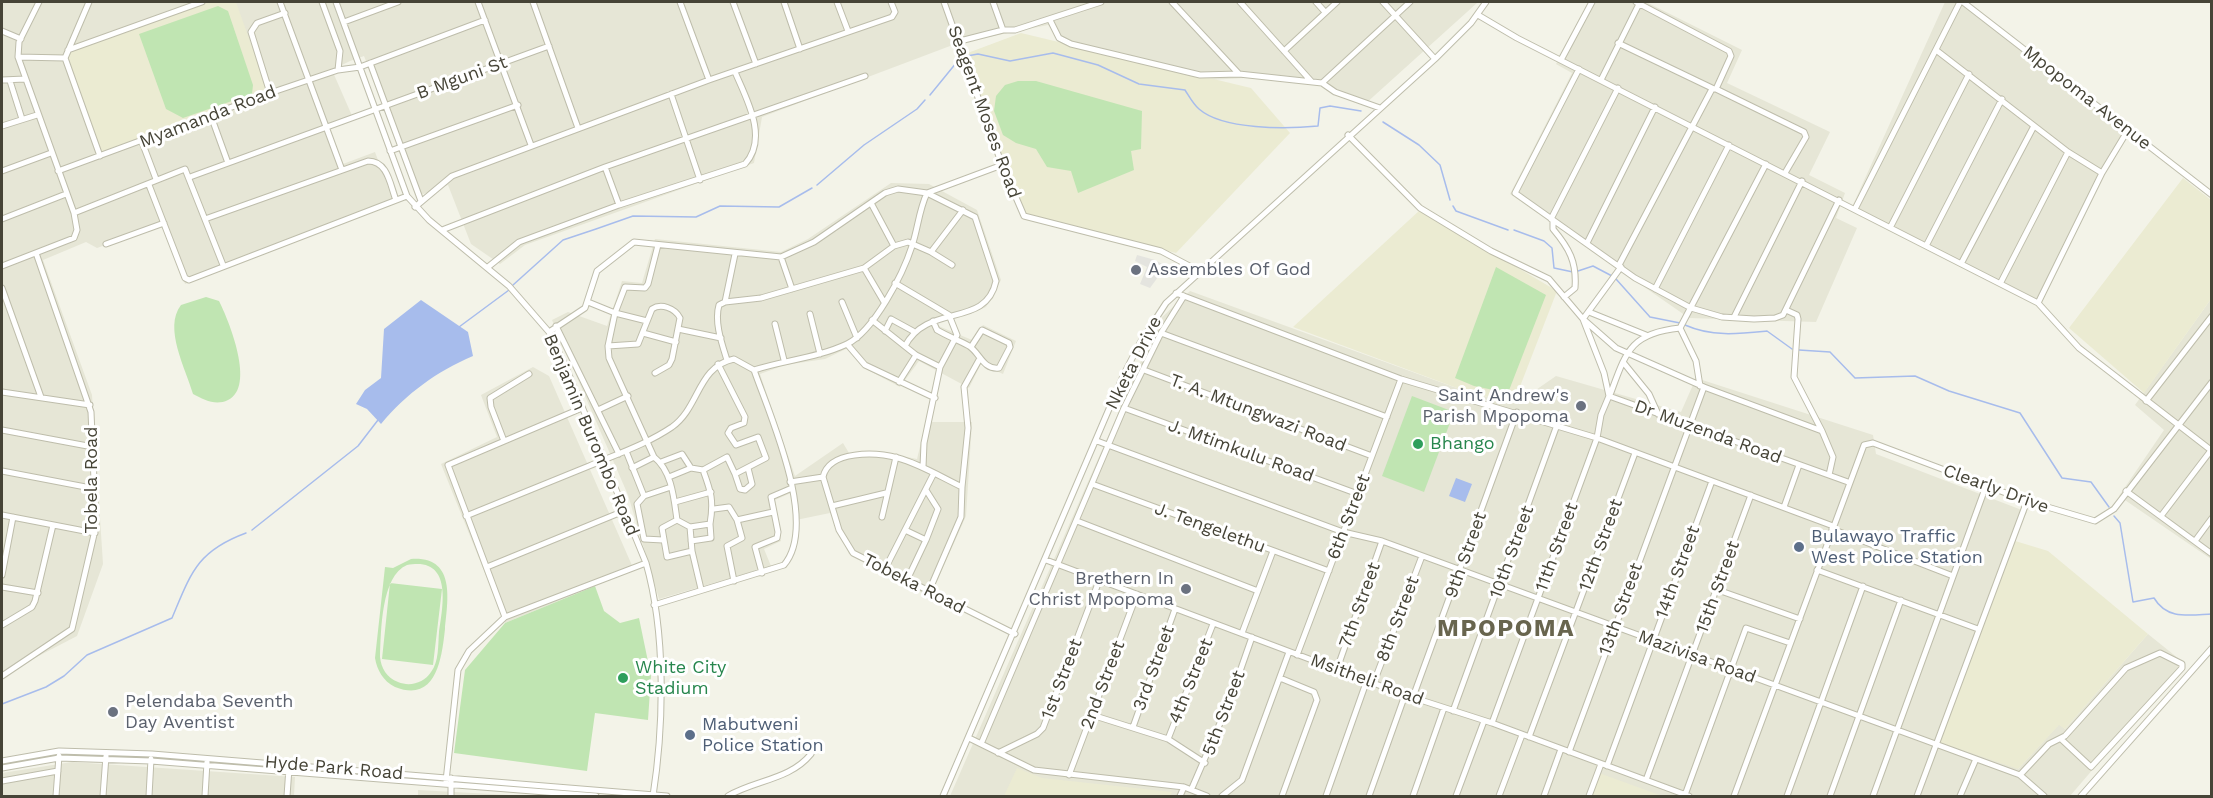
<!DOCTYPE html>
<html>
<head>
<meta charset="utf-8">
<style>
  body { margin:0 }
  #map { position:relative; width:2213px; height:798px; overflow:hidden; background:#f3f3e8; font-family:"Work Sans",sans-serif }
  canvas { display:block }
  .frame { position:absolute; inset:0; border:3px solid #464437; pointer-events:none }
</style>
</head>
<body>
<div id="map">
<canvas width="2213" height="798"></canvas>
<div class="frame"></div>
</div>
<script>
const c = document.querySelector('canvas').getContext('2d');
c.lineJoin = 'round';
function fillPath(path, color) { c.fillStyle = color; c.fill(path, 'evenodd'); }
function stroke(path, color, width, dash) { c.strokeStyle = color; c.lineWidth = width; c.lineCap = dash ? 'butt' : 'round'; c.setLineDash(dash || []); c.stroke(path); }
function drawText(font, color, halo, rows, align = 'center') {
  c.font = font + ' "Work Sans",sans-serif'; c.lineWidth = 6; c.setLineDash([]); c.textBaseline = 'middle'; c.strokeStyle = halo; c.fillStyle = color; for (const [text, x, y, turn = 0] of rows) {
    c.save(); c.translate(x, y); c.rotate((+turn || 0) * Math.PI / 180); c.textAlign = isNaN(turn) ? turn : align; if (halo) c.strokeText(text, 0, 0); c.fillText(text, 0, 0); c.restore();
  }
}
fillPath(new Path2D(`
  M2,2H1475L1477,3L1364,105L1325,86L1263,77L1208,80L1066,40L1048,25L958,43L762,117L754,163L525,245L500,264L471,244L448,185L418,196L364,56L350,61L332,70L353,118L329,128L343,164L375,152L394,203L185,284L164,224L97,248L86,242L43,260L92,395L103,564L77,636L2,675Z
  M1589,2H1646L1742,50L1727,83L1830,132L1809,175L1845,193L1836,218L1857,228L1816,322L1689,318L1510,194L1572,73L1556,64Z
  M1945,2H1962L2130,128L2097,182L2037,302L1852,207Z
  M891,183L929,184L977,210L1001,280L986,307L970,314L943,313L936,325L972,340L983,325L1016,341L1003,374L981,364L969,388L919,361L900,387L864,368L848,348L825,359L785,365L760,374L795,476L843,443L849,453H887L917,459L926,422H972L966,516L930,597L849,554L830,513L796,520L791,493L775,500L781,541L764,549L771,566L659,599L628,495L552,320L568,312L607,326L622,281L642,283L655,239L781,252L808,239Z
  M1190,291L1473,394L1517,403L1556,376L1681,412L1696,378L1873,435L1876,454L2027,512L2012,540L2018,769L2059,724L2065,729L2148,634L2184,663L2070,796H950L1159,320Z
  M2211,299V559L2119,496L2164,430L2135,405Z
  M533,367L549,376L634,570L505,623L441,464L497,437L481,395Z
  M72,762L295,777L294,796H2V773Z
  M418,790L527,796H418Z`), '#e6e6d6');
fillPath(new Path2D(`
  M209,2H236L268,92L101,154L67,58L70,52Z
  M1021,33L1251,88L1290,133L1176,253L1027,216L1023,213L965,54Z
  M2183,178L2211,200V299L2144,393L2069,328Z
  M1420,210L1557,291L1514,402L1473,394L1293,327Z
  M2012,540L2048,551L2148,634L2065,729L2059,725L2018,769L1939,742Z
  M1017,768L1042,778L1172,792L1170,796H1004Z
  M1599,773L1662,796H1591Z`), '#ebebd2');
fillPath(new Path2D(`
  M218,6L228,11L253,85L252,94L183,118L166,109L139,34Z
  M1018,81H1036L1142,111L1141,149L1131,151L1134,170L1078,193L1071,171L1047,167L1036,149L1016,143L1003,135L994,111L996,96L1005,85Z
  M1496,267L1546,295L1508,393L1474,386L1455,378Z
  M206,297L219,301C229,321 256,387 228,400C216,406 204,400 193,394C186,369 163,328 181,305Z
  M1412,396L1454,412L1424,492L1382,476Z
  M411,559C456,556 448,599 445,629C442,656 437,704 395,687C383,681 377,670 375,658L385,567L393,568ZM407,565C453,556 443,605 439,632C438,645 439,662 431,672C424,683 410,687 398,682C387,678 381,668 380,657C381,631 381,576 407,565Z
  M390,583L442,589L433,665L382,659Z
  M595,586L604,611L620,623L639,618L651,676L648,720L595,713L587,771L454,753L465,670L505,623Z`), '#c0e5b2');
fillPath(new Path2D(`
  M1137,255L1155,260L1166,266L1150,288L1140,284L1147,267L1135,261Z`), '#e4e4df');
fillPath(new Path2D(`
  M421,300L468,332L473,356C436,372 407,393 381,424L367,409L356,404L365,390L381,378L384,329Z
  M1456,478L1472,484L1465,502L1449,496Z`), '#a7bcec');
stroke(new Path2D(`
  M967,56L978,54L1010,61L1053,53L1098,65L1139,84L1185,90C1189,96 1193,104 1199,109C1223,130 1286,129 1318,126L1320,108L1330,106L1361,111
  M930,95L961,57
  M1383,122L1419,145L1440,165L1450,200
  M817,185L864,145L917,109L925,100
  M1453,206L1456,211L1508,230
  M1514,230L1544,241L1552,248L1554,268L1573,272
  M1578,271L1593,266L1612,276
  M1616,279L1650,317L1680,323
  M513,285L563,240L596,229L633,216L696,217L720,206L779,207L812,188
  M1685,325C1712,337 1738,334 1767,331L1792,349
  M459,327L509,290
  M1799,350L1830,352L1855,378L1915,376L1949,391L2020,413L2062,478L2091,482L2109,507
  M2114,516L2120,523L2133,602L2154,598C2167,620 2189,615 2212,614
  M252,530L358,446L378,420
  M2,704L46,687L64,676L87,655L172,618C191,573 197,551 246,533`), '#a7bcec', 1.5);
const minor = new Path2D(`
  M89,2L65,58L100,156
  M280,2L342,170
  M322,2L340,51L338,70
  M336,2L407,196L429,220L509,286L549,332L565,365L646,563C666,633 664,725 653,796
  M478,2L531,145
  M533,2L578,128
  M680,2L709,80
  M733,2L756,64
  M784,2L800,49
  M837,2L848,31
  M944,2L1002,165L1024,216L1161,251L1199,271
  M993,2L1003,30
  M1172,2L1239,74
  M1240,2L1311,81
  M1316,2L1325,12
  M1383,2L1435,59
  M1636,2L1729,51L1731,56L1716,89L1804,132L1806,137L1785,173
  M1963,2L2212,195
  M1478,15L1517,38L2038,303L2079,348L2212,451
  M1050,20L1059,38L1071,44L1200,75L1239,74L1322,83L1410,2
  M344,22L398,2
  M2,31L21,39
  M960,41L1003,30H1015L1101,2
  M1618,43L1714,89
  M68,50L202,2
  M1936,50L2068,152L2102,173
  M1284,51L1337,2
  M18,57L65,58
  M1561,60L1592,2
  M370,63L421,201
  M1579,69L1515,193L1635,278L1691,308L1722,317L1754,319L1775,318L1783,315L1839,200
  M2,80L25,79
  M1601,80L1639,4
  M10,81L22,119
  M1322,83L1335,92L1380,108
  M270,93L251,32L257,23L285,13
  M671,94L700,180
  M211,116L228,163
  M2,126L37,115
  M1348,135L1420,208L1491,251L1549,279L1583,319L1604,373L1609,396
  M142,142L156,179
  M390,151L518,105
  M605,167L619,205
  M2,171L51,153
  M58,171L270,93L338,70L360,67L485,20
  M190,177L549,46
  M149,185L185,278L189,280L407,196
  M871,203L894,246
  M415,207L452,176L709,80L892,17L895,12L891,2
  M1855,209L1960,2
  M74,213L185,169L223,265
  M2,219L66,194
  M205,219L368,161C388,161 390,185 396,200
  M1551,219L1618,88
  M1553,221V229C1569,248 1577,262 1575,288L1564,297
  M1891,226L1969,74
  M442,230L605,167L865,76
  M1587,243L1655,107
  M106,244L164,223
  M1927,244L2002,99
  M931,252L963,210
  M781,257L792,289
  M1962,262L2034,126
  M1619,265L1712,89
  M2,266L74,238L77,230L74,213L18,57L19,42L39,2
  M488,267L519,242L619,205L745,164C769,138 746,98 735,72
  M1621,267L1583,319L1616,348L1704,387
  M2001,282L2068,152
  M895,283L949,315L957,335L940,367
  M2,288L41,397
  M1655,289L1729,145
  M1176,293L1401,379L1597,438L1833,526
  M588,302L615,313L608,346L609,358L654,457C672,471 674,499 677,520L690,527L692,551L701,589
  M725,302L735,254
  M842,302L857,338
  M884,302L864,268L894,246L908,242L931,252L952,265
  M2038,303L2102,173L2128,130
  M1786,310L1797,315L1798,319L1794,377L1822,431
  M1589,312L1646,335
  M810,314L820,354
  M1734,317L1802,181
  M872,320L916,355L940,367L924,443L923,467
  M647,321L615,313L625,287L645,288L648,284L658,245
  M933,321L937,330C947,336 958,340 969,346C980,353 983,370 999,368L1010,347L1009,343L982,330L971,347
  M775,324L784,360
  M556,326L619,454
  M1680,328L1766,164
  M1680,328L1696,361L1700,386
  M678,329L721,338
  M885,331L891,319L913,331
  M549,332L585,308L597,271L634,242L781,257L814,242L885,193L898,189L927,193L975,217L996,281C986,329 928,302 905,346
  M643,333L676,342
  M1161,333L1387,417
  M847,344L865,365L935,398
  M608,346L638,344L652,309C661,303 675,308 680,318L672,359L669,365L655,373
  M727,360C722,344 714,322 719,305L725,302L761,298L864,268
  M1623,362L1649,394L1658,414
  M1144,370L1372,456
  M899,382L916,355
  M2,392L90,405
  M1610,395C1626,352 1630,333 1680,328
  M2146,401L2212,316
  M1124,408L1358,494
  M598,410L628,396
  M2,430L93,447
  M504,441L491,407L490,398L529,374
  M1097,441L1343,532L1382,541L2020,775L2044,796
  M626,451L644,496
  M661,462L682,454L691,468
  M632,468L654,457
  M2,471L96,489
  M735,474L740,489L745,490L752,484L748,468
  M669,477L691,468L703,470L727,457L735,474L766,458L758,437L736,445L728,433L731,428L744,423L745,417L718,364
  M823,477C829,450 876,452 898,458C920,464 941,477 962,487L961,517L929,591
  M790,482L823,477L839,530L853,553L1015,634
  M1092,484L1329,571
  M962,487L968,428L964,387L979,360
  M926,490L938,509L926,540
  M2126,491L2212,554
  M675,502L711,492
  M832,506L886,493
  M1784,507L1799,465
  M714,509L729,507L737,520
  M2,515L95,533
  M466,516C507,499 548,483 589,466C617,454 647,444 672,427C700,407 697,367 734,359L754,370C785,360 817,358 847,344C874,331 903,274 912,246C918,228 919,210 927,193L1002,165
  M2161,516L2212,449
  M882,517L896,457
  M677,520L662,528L667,557L692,551
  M1077,521L1258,591
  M690,527L710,524C714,500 711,492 703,470
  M1832,529L1953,576
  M905,530L926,540L907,580
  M663,540L644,539L637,504L644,496L671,487
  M691,541L711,538L710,524
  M2195,541L2212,518
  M1046,560L1405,695L1492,723L1689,796
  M487,567L624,511
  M885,569L934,473
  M1817,570L1978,629
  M762,573L755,547L777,538L778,532L771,497L792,488
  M2,575L13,517
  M734,581L727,546L742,538L737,520L773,512
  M2,587L38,593
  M1718,590L1800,619
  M654,605L784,565C819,524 770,416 754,370
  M505,617L448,465L582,408
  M2,625L32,607L35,601L53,525
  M1242,633L1273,551
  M1297,655L1401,379
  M1337,669L1382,541
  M2,676L72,629L96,526L91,412L36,253
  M1280,678L1314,692L1317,700L1282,796
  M1374,682L1422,556
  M1413,697L1517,412
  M1453,711L1557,425
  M1092,715L1168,739L1205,763
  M1492,723L1597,438L1601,415L1609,396L1848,482
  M1133,727L1175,609
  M1529,737L1635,453
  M969,738L1034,770L1184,787L1207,796
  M1168,739L1213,624
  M981,744L1124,408L1161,333L1184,296
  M1569,752L1704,387L1822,431L1833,457L1829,475
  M998,753L1037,734L1043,728L1099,581
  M2,761L59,751L152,754L667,796
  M1607,766L1712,481
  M2,768L59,758L151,761L596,796
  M1069,775L1137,594
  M2020,775L2049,744L2065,736L2126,668L2160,653L2182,664V668L2091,767L2061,739
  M1646,780L1751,495
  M2,781L58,771
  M446,781L458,670L469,651L505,617L646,563
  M1192,788L1230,700L1252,637
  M1685,795L1746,628L1790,643
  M56,796L59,756
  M103,796L106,756
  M149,796L151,759
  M205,796L207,762
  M287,796L289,768
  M451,796V778
  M728,796C755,780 790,780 811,754
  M943,796L1124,374L1140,343L1166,303L1435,59L1471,23L1486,2
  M1180,796L1184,787
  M1222,796L1242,780L1289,652
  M1326,796L1367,680
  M1369,796L1405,695
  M1413,796L1444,708
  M1456,796L1484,721
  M1499,796L1522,735
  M1544,796L1561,749
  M1589,796L1601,764
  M1734,796L1864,445L1873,443L2027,501L2095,521L2114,509L2212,382
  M1787,796L1863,586
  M1830,796L1901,600
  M1873,796L1986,486
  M1917,796L2027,501
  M1960,796L1976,759
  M2081,796L2212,648`);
stroke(minor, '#bebdab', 7);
stroke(minor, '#fff', 5);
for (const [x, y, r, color] of [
  [1136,270,6,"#6b7280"],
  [1581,406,6,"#6b7280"],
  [1418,444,6,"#2e9e5b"],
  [1799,547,6,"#5c6f8a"],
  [1186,589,6,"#6b7280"],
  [623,678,6,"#2e9e5b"],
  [113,712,6,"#6b7280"],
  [690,735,6,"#5c6f8a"]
]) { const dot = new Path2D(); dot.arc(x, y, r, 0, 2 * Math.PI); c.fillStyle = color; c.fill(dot); stroke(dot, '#fff', 2); }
drawText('18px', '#464437', '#fff', [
  ["B Mguni St",462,78,-20],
  ["Mpopoma Avenue",2087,98,38],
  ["Seagent Moses Road",984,112,70],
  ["Myamanda Road",208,117,-21],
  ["Nketa Drive",1134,363,-63],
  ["T. A. Mtungwazi Road",1258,413,21],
  ["Dr Muzenda Road",1708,432,20],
  ["Benjamin Burombo Road",591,435,67],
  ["J. Mtimkulu Road",1241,451,20],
  ["Tobela Road",92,480,-90],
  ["Clearly Drive",1996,489,20],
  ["6th Street",1349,517,-69],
  ["J. Tengelethu",1210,528,20],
  ["12th Street",1601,545,-70],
  ["11th Street",1557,547,-70],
  ["10th Street",1512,552,-70],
  ["9th Street",1466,555,-70],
  ["14th Street",1678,572,-70],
  ["Tobeka Road",914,584,27],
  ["15th Street",1718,587,-70],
  ["7th Street",1360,605,-70],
  ["13th Street",1621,609,-70],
  ["8th Street",1398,619,-69],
  ["Mazivisa Road",1697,657,20],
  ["3rd Street",1154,668,-70],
  ["1st Street",1062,679,-69],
  ["Msitheli Road",1367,680,20],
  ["4th Street",1191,681,-68],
  ["2nd Street",1103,685,-69],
  ["5th Street",1224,713,-69],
  ["Hyde Park Road",334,768,5]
]);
drawText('18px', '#5b616d', '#fff', [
  ["Assembles Of God",1148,270],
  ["Saint Andrew's",1569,396,"right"],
  ["Parish Mpopoma",1569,417,"right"],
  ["Brethern In",1174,579,"right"],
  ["Christ Mpopoma",1174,600,"right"],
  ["Pelendaba Seventh",125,702],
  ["Day Aventist",125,723]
], 'left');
drawText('18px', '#27864d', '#fff', [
  ["Bhango",1430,444],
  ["White City",635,668],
  ["Stadium",635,689]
], 'left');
drawText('18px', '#4e5e75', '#fff', [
  ["Bulawayo Traffic",1811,537],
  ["West Police Station",1811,558],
  ["Mabutweni",702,725],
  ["Police Station",702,746]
], 'left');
c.letterSpacing = '1.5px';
drawText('bold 24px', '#68654e', '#fff', [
  ["MPOPOMA",1506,629]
]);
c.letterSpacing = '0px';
</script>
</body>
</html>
